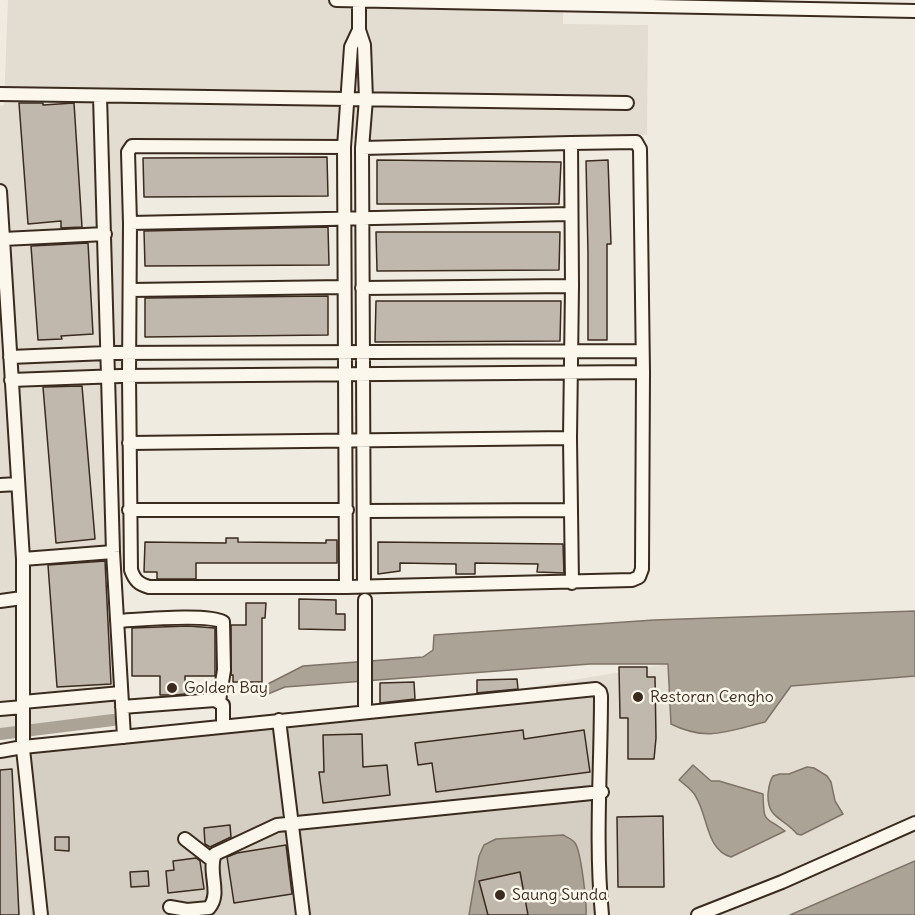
<!DOCTYPE html>
<html>
<head>
<meta charset="utf-8">
<style>
  body { margin:0 }
  canvas { display:block; background:#f0ebe0 }
</style>
</head>
<body>
<canvas width="915" height="915"></canvas>
<script>
const c = document.querySelector('canvas').getContext('2d');
c.lineJoin = 'round';
function fillPath(path, color) { c.fillStyle = color; c.fill(path, 'evenodd'); }
function stroke(path, color, width, dash) { c.strokeStyle = color; c.lineWidth = width; c.lineCap = dash ? 'butt' : 'round'; c.setLineDash(dash || []); c.stroke(path); }
function drawText(font, color, halo, rows, align = 'center') {
  c.font = font + ' Delius,sans-serif'; c.lineWidth = 5; c.setLineDash([]); c.textBaseline = 'middle'; c.strokeStyle = halo; c.fillStyle = color; for (const [text, x, y, turn = 0] of rows) {
    c.save(); c.translate(x, y); c.rotate((+turn || 0) * Math.PI / 180); c.textAlign = isNaN(turn) ? turn : align; if (halo) c.strokeText(text, 0, 0); c.fillText(text, 0, 0); c.restore();
  }
}
fillPath(new Path2D(`
  M8,0H563V24L648,25L647,135L124,142L123,617L128,723L0,733V106L4,105Z
  M668,664L671,724L765,722L791,686L915,676V915H0V754L282,729Z`), '#e2dcd1');
fillPath(new Path2D(`
  M606,691L604,915H31L20,744Z`), '#d5cec3');
const water = new Path2D(`
  M915,611V676L791,686L765,722C728,731 707,742 671,724L668,664H590L285,687L263,696L260,688L303,666L423,657L433,650L434,635L654,620Z
  M693,765L711,781H719L763,794C764,825 764,815 785,831L731,857C706,850 708,816 696,797C693,790 685,785 679,780Z
  M807,767L814,768L827,776L831,782L835,801L843,814L801,835L797,834C783,817 767,819 768,794C769,787 769,782 773,776L780,774H789Z
  M563,835C567,837 572,839 575,843C581,851 587,904 586,915H469L479,856L484,845L496,839Z
  M915,861V915H790Z`);
fillPath(water, '#aca397');
stroke(water, '#7f7367', 1.5);
stroke(new Path2D(`
  M0,734L113,720`), '#aca397', 12);
const building = new Path2D(`
  M19,103H43V105L74,103L82,227L61,228V221L28,224Z
  M327,157L328,196L144,197L143,158Z
  M377,160L561,162L559,204H377Z
  M608,160L611,244H607V340H588V253L586,161Z
  M328,227L329,265L145,266L144,231Z
  M376,232H560L559,270L377,271Z
  M88,243L93,334L61,336L62,339L38,340L31,246Z
  M328,296V335L145,337V298Z
  M376,301H561L560,341L375,342Z
  M82,386L95,539L56,543L43,387Z
  M226,538H238V542L326,543V540H337V563H196V579H157V572H144L145,542L226,543Z
  M378,542L563,544L564,573L537,572L538,564L475,563V574H456V564L400,563V571L378,574Z
  M105,561L111,684L57,687L48,565Z
  M299,599L336,600V614H345V630L299,629Z
  M246,603H266L265,618H262V682H233V675H231V625H246Z
  M188,626L215,628V676H185V694L175,695H160V676H132V628Z
  M619,667H647V677H655L656,738L654,759H628V718H620Z
  M517,679L518,689L477,693V680Z
  M414,682L415,699L380,703V683Z
  M523,730L524,739L584,730L590,772L436,792L432,763L418,765L415,743Z
  M362,734L363,767L387,765L390,795L323,803L319,772H324L323,735Z
  M12,769L19,915H0V770Z
  M663,816L664,887H618L617,817Z
  M230,825L231,837L210,847L205,844L204,828Z
  M55,837H69V851L55,850Z
  M286,845L292,894L234,903L227,857L237,853Z
  M196,858L200,861L204,889L168,893L166,871L174,870L173,861Z
  M148,871L149,886L131,887L130,872Z
  M520,872L528,915H488L479,881Z`);
fillPath(building, '#c0b8ad');
stroke(building, '#3b2a1e', 1.5);
const minor = new Path2D(`
  M336,0L915,11
  M359,1V30L364,45L366,99L362,148L364,586
  M0,94L627,103
  M100,96L113,552L124,737
  M344,147L132,146L128,152L130,223L570,214
  M362,148L571,143L572,286L570,438L572,583
  M0,191L23,559V749L41,915
  M130,223L129,376L131,570C135,581 139,584 149,587H346L632,580L639,577L642,569L643,372L640,149L636,142L571,143
  M3,239L105,234
  M362,288L572,286
  M130,290L344,287
  M10,357L107,353L642,351
  M11,380L120,376L643,372
  M129,443L570,438
  M0,485L18,484
  M129,510H347
  M364,511L570,510
  M23,559L113,552
  M346,587L344,147L351,47L359,30
  M365,600V712
  M0,601L22,598
  M117,621C138,620 207,613 223,622L224,670L219,701
  M23,702L121,693
  M122,707L215,700L223,705V726
  M0,709L23,707
  M279,720L303,915
  M0,751L23,747L596,689L600,692L601,696C601,769 595,842 602,915
  M185,839L212,860
  M170,907L187,910L209,908C222,893 207,872 215,854L277,825L602,792
  M698,915L782,882L915,823`);
stroke(minor, '#3b2a1e', 16);
stroke(minor, '#fbf7ec', 12);
for (const [x, y, r, color] of [
  [172,688,6,"#3b2a1e"],
  [638,697,6,"#3b2a1e"],
  [500,895,6,"#3b2a1e"]
]) { const dot = new Path2D(); dot.arc(x, y, r, 0, 2 * Math.PI); c.fillStyle = color; c.fill(dot); stroke(dot, '#fbf7ec', 2); }
drawText('16px', '#3b2a1e', '#fbf7ec', [
  ["Golden Bay",184,688],
  ["Restoran Cengho",650,697],
  ["Saung Sunda",512,895]
], 'left');
</script>
</body>
</html>
